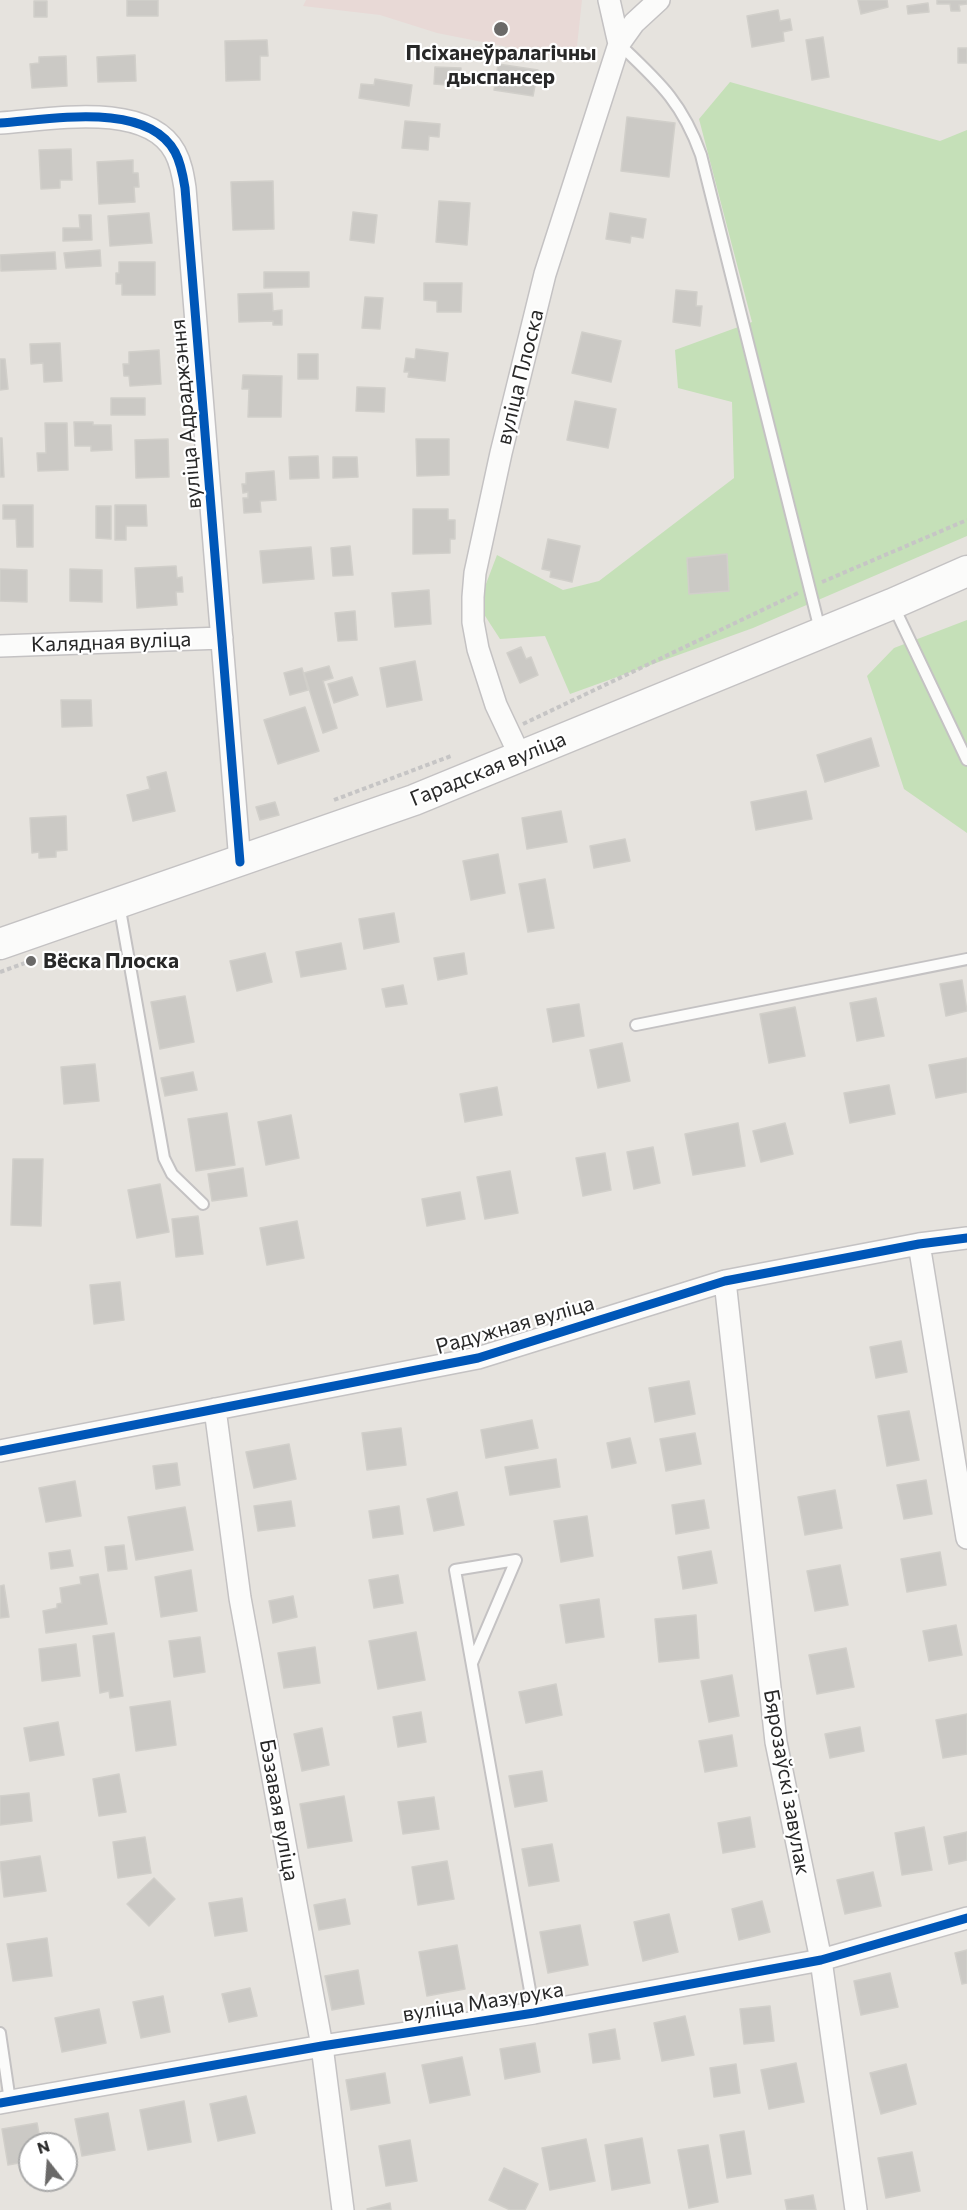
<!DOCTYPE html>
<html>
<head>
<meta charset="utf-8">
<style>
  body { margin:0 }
  #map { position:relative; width:967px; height:2210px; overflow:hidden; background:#e6e3de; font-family:Commissioner,sans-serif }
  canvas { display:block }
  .north { position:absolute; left:18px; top:2132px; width:60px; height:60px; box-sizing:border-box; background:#fff; border:2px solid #a9a9a9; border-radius:50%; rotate:343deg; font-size:16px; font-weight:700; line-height:24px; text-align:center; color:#282828 }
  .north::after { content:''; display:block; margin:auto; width:21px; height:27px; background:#6a6968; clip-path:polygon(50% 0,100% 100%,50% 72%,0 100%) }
</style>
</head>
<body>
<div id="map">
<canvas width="967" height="2210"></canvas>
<div class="north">N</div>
</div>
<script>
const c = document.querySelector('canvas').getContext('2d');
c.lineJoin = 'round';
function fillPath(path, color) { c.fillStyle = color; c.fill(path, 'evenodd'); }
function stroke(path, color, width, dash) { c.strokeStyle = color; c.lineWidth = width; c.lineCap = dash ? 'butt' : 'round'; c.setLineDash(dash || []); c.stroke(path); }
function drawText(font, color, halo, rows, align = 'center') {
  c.font = font + ' Commissioner,sans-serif'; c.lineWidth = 4.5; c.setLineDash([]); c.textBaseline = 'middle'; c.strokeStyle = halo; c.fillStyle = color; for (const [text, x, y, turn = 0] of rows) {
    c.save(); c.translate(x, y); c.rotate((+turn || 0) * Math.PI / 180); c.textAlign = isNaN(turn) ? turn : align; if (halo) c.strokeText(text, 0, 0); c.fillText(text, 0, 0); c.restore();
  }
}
fillPath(new Path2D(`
  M306,0H582L577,46L573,60L437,33L380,15L303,6Z`), '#e8d9d6');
fillPath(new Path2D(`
  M730,82L940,141L967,130V536L753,628L570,694L545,636L500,639L478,605L497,555L563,590L599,581L734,478L732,402L678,388L675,350L752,322L699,119Z
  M967,620V833L904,789L867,676L894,648Z`), '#c5e0b8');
const building = new Path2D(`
  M127,0H158V16H127Z
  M858,0H887L888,7L861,14Z
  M937,0H967V4L959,5L960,11H951L950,4H937Z
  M34,1H47V17H34Z
  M928,3L929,12L908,14L907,6Z
  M778,10L780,21L790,19L792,30L783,32L784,41L752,47L747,16Z
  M823,37L829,77L812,80L806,40Z
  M267,40L268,56H260V80L226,81L225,41Z
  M958,48H967V63H958Z
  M135,55L136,81L98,82L97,57Z
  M66,56L67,86L32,88L30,64L39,63V57Z
  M498,64L538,70L533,96L494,90Z
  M435,67L461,68L460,86L434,84Z
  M375,79L412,85L409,106L359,98L361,84L374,85Z
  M627,117L675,123L669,177L621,171Z
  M405,121L440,124L439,137L429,136L428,150L402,148Z
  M71,149L72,180H60V188L41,189L39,150Z
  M133,160V173H138L139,187H134L135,202L99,204L97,162Z
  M273,181L274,229L233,230L231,182Z
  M439,201L470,203L467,245L436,242Z
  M353,212L377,215L374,243L350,240Z
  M149,213L152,243L110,246L108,216Z
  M610,213L646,219L643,238L631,236L630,243L606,239Z
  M79,215H91L92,240L63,241V228H80Z
  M100,250L101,266L66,268L64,253Z
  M55,252L56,269L1,271L0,255Z
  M119,262H155V295H122V284H116V273H119Z
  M264,272H309V287L264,288Z
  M424,283H462L461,312H437V301L424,300Z
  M676,290L697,292L696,306H702L700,326L673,322Z
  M272,293L273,311L282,310V325H273V321L239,322L238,294Z
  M365,297L383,298L380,329L362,328Z
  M582,332L621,341L611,382L572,373Z
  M60,343L62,381L44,382L43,363L31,364L30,344Z
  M416,349L448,353L445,381L408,377L409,372H404L406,358L415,359Z
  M159,350L161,384L130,386L129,376H124L123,364H129V352Z
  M298,354H318V379H298Z
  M0,359H5L8,389L0,390Z
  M243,375L282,376L281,417H248L249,389H242Z
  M357,387L385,388L384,412L356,411Z
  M111,398H145V415H111Z
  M575,401L616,409L608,448L567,440Z
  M74,422H93V425H111L112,450L91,451V446H75Z
  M45,423H67L68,470L38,471L37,453H46Z
  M0,438H2L4,477H0Z
  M168,439L169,477L136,478L135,440Z
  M416,439H449V475L417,476Z
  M318,456L319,478L290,479L289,457Z
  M333,457H357L358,477L333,478Z
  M274,471L276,500L260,501L261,512L244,513L243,498H248V492L243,493L242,484H246V473Z
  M3,505H33V547H17L16,519H3Z
  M115,505H146L147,526H126V540H115Z
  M96,506H111V539L96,538Z
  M413,509H448V520H455V539H450V553L413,554Z
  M548,539L580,546L572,582L550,577L551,571L542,569Z
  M350,546L353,575L333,576L331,548Z
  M311,547L314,579L263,583L260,551Z
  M727,554L729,591L689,594L687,558Z
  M176,566L177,578L182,577L183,592H176L177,605L137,608L135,568Z
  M0,569L27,570V602L0,601Z
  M70,569L102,570V602L70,601Z
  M429,590L431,624L395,627L392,593Z
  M355,611L357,640L338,641L335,613Z
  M521,647L526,659L531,657L538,675L520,683L507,653Z
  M415,661L422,700L387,707L380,668Z
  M329,666L333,678L323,681L337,728L323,733L304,673Z
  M302,668L308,690L290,695L284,673Z
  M352,677L358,695L334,703L328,684Z
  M61,700H91L92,726L62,727Z
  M305,707L319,751L278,764L264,720Z
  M871,738L879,766L825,782L817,755Z
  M166,772L175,811L133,821L127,795L150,789L147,777Z
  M806,791L812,819L756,830L751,802Z
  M275,802L279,815L260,820L256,807Z
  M561,811L567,842L527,849L522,818Z
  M66,816L67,850L56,851V857L39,858V852L32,853L30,818Z
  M625,839L630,861L594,868L590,846Z
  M498,854L505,893L471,900L463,861Z
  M545,879L554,928L528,932L519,884Z
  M394,913L399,942L364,949L359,919Z
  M341,943L346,969L301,977L296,952Z
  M265,953L272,982L237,991L230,961Z
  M464,953L467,974L438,980L434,958Z
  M962,980L967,1011L946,1016L940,984Z
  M403,985L407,1004L386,1007L382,989Z
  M185,996L194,1042L160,1049L151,1002Z
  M876,998L884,1036L857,1041L850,1003Z
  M579,1004L584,1036L553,1042L547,1009Z
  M795,1007L805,1056L769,1063L760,1014Z
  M622,1043L630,1081L598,1088L590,1050Z
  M967,1058V1092L936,1098L929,1065Z
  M95,1064L99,1101L64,1104L61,1067Z
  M193,1072L197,1090L165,1096L161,1078Z
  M889,1085L895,1114L850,1123L844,1093Z
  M497,1087L502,1115L465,1122L460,1094Z
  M227,1113L235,1165L196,1171L188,1119Z
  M291,1115L299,1158L266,1165L258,1122Z
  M738,1123L745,1166L693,1175L685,1134Z
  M785,1123L793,1154L761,1162L753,1131Z
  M653,1147L660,1183L634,1189L627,1152Z
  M605,1153L611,1190L583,1196L576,1158Z
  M13,1159H43L41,1226L11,1225Z
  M243,1168L247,1196L212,1201L208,1174Z
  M510,1171L518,1213L485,1219L477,1177Z
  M160,1184L169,1232L137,1238L128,1190Z
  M460,1192L465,1219L427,1226L422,1199Z
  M198,1216L203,1254L176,1257L172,1219Z
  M297,1221L304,1258L267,1265L260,1228Z
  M120,1282L124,1320L94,1324L90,1285Z
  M901,1341L907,1372L876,1378L870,1347Z
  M689,1381L695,1414L655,1422L649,1388Z
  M909,1411L919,1460L887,1466L878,1416Z
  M532,1420L538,1448L486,1458L481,1430Z
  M401,1428L406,1465L367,1470L362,1433Z
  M695,1433L701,1464L666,1471L660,1439Z
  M630,1438L636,1463L612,1468L607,1443Z
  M289,1444L296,1479L254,1488L246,1452Z
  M556,1459L560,1487L510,1495L505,1467Z
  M177,1463L180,1485L156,1489L153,1466Z
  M926,1480L932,1514L904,1519L897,1485Z
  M75,1481L81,1516L46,1522L39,1488Z
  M835,1490L842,1528L805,1535L798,1497Z
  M457,1492L464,1525L434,1531L427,1499Z
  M704,1500L709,1528L676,1534L672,1505Z
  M291,1501L295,1526L258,1531L254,1506Z
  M399,1506L403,1534L373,1538L369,1511Z
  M185,1507L193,1550L136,1560L128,1517Z
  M587,1516L593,1556L561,1562L554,1521Z
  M124,1545L127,1569L108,1571L105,1547Z
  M70,1550L73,1566L51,1569L49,1553Z
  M711,1551L717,1583L683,1589L678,1557Z
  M940,1552L946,1585L907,1592L901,1559Z
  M840,1565L848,1605L815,1611L807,1571Z
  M191,1570L197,1611L161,1617L155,1577Z
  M98,1574L107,1624L46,1633L43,1611L57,1608V1604L62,1603L60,1588L81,1584L80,1577Z
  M398,1575L403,1603L374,1608L369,1580Z
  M4,1585L9,1617L0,1618V1586Z
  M293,1596L297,1617L273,1623L269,1601Z
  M599,1599L604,1637L566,1643L560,1605Z
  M696,1615L699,1658L659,1662L655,1619Z
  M956,1625L962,1655L929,1661L923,1631Z
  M416,1632L425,1680L378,1689L369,1641Z
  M114,1633L123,1696L110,1698L109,1691L100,1693L93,1636Z
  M200,1637L205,1672L174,1677L169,1641Z
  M76,1644L80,1676L42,1681L39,1649Z
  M315,1647L320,1683L284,1688L278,1653Z
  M846,1648L854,1687L817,1694L809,1655Z
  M732,1675L739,1716L709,1722L701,1681Z
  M556,1684L562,1715L526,1723L519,1692Z
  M170,1701L176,1745L136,1751L130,1707Z
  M421,1712L426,1742L398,1747L393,1717Z
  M967,1714V1754L943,1758L936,1720Z
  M58,1722L64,1755L30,1761L24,1728Z
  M860,1727L864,1751L830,1758L825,1734Z
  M322,1728L329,1765L302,1771L294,1734Z
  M732,1735L737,1766L705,1772L699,1741Z
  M542,1771L547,1801L515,1807L509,1776Z
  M119,1774L126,1812L99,1816L93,1779Z
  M29,1793L32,1821L0,1825V1796Z
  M344,1796L352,1841L308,1848L300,1804Z
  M434,1797L439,1829L403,1834L398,1802Z
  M750,1817L755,1847L723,1853L718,1823Z
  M924,1827L932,1870L902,1875L895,1833Z
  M967,1832V1860L949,1864L944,1837Z
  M145,1837L151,1873L118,1878L113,1842Z
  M552,1844L559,1881L529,1886L522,1849Z
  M40,1856L46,1891L4,1897L0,1862Z
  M447,1861L454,1899L418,1905L412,1867Z
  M873,1872L881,1906L845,1914L837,1880Z
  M154,1878L175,1899L149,1926L127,1904Z
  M242,1898L247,1931L215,1936L209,1903Z
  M345,1899L350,1924L319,1930L314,1905Z
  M762,1901L770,1932L739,1940L732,1909Z
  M669,1914L678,1952L643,1961L634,1922Z
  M580,1925L588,1965L548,1973L540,1932Z
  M47,1938L52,1976L13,1981L7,1944Z
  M457,1945L465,1989L427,1996L419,1952Z
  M967,1950V1983L962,1984L955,1953Z
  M358,1970L364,2004L332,2010L325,1976Z
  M890,1973L898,2007L861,2015L854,1981Z
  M250,1988L257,2016L229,2022L222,1994Z
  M163,1996L170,2032L141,2038L133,2002Z
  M770,2006L774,2041L744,2044L740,2009Z
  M99,2009L106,2043L62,2052L55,2018Z
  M685,2016L694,2055L662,2061L654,2023Z
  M615,2029L620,2059L593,2063L589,2034Z
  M535,2043L540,2072L505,2079L500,2049Z
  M462,2057L470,2095L430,2103L422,2065Z
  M796,2063L804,2102L769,2109L761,2070Z
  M736,2064L740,2093L714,2097L710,2068Z
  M906,2064L916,2104L881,2114L870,2073Z
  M385,2073L390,2103L351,2110L346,2080Z
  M246,2096L255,2133L218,2141L210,2104Z
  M184,2101L191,2142L148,2150L140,2110Z
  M108,2113L115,2150L82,2156L75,2119Z
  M37,2123L41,2144H30V2161L8,2165L2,2129Z
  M744,2131L751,2174L727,2178L720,2135Z
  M642,2138L650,2183L612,2190L605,2145Z
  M586,2139L595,2181L550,2190L542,2148Z
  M410,2140L417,2181L386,2186L379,2146Z
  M708,2145L718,2202L689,2208L678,2150Z
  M912,2152L920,2191L886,2198L878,2158Z
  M504,2168L538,2184L525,2210H510L489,2200Z
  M813,2195L816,2210H787L785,2200Z
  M390,2203L391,2210H368L367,2209Z`);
fillPath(building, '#cbc9c5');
stroke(building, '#d1cfca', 1.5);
const service = new Path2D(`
  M619,44C659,82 682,102 701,155L820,630
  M893,605L967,760
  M119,904L164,1158L172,1174L203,1204
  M636,1025L967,959
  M472,1663L516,1560L455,1570L534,2013
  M0,2033L10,2101`);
const minor = new Path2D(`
  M619,44L634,23L659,0
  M0,123C48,120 147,100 175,152C181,163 183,175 185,188L240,862
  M0,646L222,638
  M520,756L496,705L478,649L473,622V597L475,573L501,453L545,274L619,44L609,0
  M919,1244L967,1538
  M725,1281L776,1742L821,1960L856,2210
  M215,1409L240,1598L322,2046L343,2210
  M0,1451L478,1358L725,1281L919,1244L967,1238
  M0,2103L322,2046L534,2013L821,1960L967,1918`);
const secondary = new Path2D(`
  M0,944L414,800L892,604L967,571`);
stroke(service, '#c4c2c3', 14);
stroke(minor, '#c4c2c3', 24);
stroke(secondary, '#c4c2c3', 33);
stroke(new Path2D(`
  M822,582L967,520
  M523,724L798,593
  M334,800L451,756
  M0,972L31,961L29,957`), '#c6c5c5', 4, [4.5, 3]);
stroke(service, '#fbfbfa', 10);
stroke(minor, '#fbfbfa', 21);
stroke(secondary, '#fbfbfa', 30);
stroke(new Path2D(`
  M0,123C48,120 147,100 175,152C181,163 183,175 185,188L240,862
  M0,1451L478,1358L725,1281L919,1244L967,1238
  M0,2103L322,2046L534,2013L821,1960L967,1918`), '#0057b8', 9);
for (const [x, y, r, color] of [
  [501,29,8,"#6a6968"],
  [31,961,6,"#6a6968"]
]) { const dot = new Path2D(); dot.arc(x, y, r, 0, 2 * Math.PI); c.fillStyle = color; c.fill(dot); stroke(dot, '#fff', 2); }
drawText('bold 21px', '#282828', '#fff', [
  ["Псіханеўралагічны",501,53],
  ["дыспансер",501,77],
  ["Вёска Плоска",43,961,"left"]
]);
drawText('21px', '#282828', '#fff', [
  ["вуліца Плоска",520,377,-76],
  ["вуліца Адраджэння",186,414,-95],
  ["Калядная вуліца",111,642,-2],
  ["Гарадская вуліца",488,769,-22],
  ["Радужная вуліца",515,1325,-16],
  ["Бярозаўскі завулак",787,1782,80],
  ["Бэзавая вуліца",279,1810,80],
  ["вуліца Мазурука",483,2002,-9]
]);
</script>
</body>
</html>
